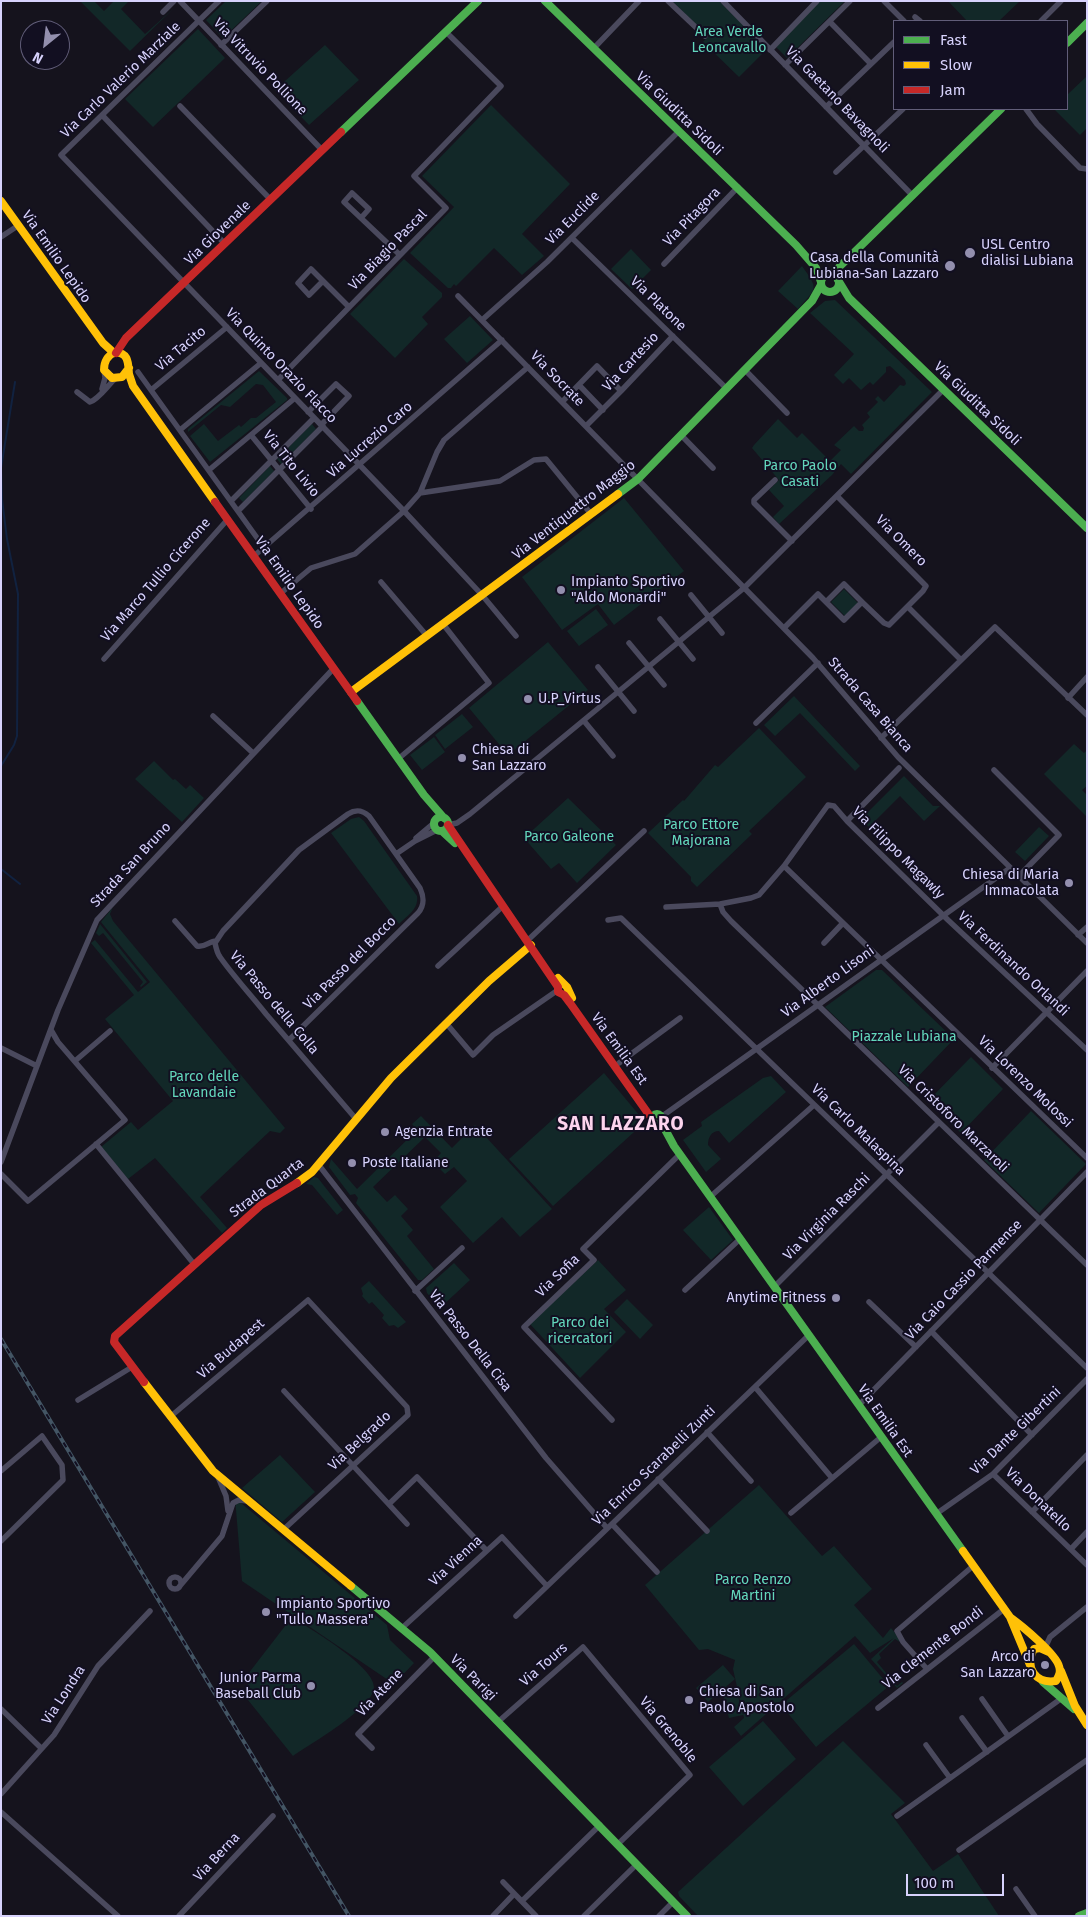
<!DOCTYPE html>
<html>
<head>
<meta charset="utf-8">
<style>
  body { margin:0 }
  #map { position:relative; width:1088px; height:1917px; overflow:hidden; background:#15131d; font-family:"Fira Sans",sans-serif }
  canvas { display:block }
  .frame { position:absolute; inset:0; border:2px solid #d7d2fc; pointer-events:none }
  .legend { position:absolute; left:893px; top:20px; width:175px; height:90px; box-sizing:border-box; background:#120f21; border:1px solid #615d79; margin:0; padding:6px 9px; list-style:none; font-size:15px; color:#d7d2fc }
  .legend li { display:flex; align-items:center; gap:10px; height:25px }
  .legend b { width:25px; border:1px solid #615d79 }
  .north { position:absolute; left:20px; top:20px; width:50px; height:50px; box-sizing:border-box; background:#120f21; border:1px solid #615d79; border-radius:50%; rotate:209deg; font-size:14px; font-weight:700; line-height:20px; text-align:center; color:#d7d2fc }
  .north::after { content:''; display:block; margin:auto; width:18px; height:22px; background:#938fae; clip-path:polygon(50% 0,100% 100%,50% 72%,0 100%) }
  .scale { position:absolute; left:906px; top:1874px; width:98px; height:22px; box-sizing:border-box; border:2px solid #d7d2fc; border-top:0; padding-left:6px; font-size:15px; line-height:18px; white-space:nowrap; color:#d7d2fc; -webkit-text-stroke:4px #120f21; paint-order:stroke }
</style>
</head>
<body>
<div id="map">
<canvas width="1088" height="1917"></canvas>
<div class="frame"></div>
<ul class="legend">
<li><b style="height:6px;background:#4caf50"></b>Fast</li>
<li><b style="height:6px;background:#ffc107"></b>Slow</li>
<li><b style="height:6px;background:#c62828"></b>Jam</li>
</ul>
<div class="north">N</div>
<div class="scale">100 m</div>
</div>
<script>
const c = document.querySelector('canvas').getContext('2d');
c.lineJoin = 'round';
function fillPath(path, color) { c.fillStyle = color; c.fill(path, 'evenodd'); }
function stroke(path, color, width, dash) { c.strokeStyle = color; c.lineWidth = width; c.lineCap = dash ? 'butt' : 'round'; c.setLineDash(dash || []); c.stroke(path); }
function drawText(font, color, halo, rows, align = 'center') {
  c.font = font + ' "Fira Sans",sans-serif'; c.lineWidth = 4; c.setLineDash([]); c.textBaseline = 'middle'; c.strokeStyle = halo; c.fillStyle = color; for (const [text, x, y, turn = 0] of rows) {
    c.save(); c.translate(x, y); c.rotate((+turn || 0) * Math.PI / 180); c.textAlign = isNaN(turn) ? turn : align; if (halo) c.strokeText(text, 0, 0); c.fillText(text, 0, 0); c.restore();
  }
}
fillPath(new Path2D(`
  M80,1H94L104,11L114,1H129L121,9L145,34L173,9L130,51Z
  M226,1H262L223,38L206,20Z
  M672,1H719L767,49L739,77L703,42L708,36Z
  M820,1H845L787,58L776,47Z
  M948,1H1020L999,21H967Z
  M198,29L225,58L153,127L125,99Z
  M325,45L359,80L309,125L275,90Z
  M1087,76V128L1080,135L1054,109H1067V95Z
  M491,105L570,184L522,234L544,256L522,275L494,248L456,286L454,284L451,288H448L410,253L454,207L422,176Z
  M631,249L651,270L632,289L611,269Z
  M404,259L442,293V297L422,317L428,324L395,358L350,314Z
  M802,266C819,290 817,287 798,309L778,291Z
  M835,300L932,392L851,474L841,464L832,475L779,524L773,517L784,506L769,490L779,480L752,448L754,445L778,419L797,438L802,433L830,461L841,450L834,445L854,426L859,431H863L864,428L862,425L870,417L867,413L878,402L875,399L878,396L884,402L900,385L904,386L906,384L905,380L890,366L886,367V372L873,385L870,382L861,390L849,378L843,384L834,375L854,354L810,313L825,301Z
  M470,316L493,340L467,363L444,339Z
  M259,371L287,398V400L210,462L190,436L204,424L218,441L239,425L241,427L251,418H256L276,402L263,385L256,384L230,407L221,405L188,432V429Z
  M312,424L316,429L281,464L277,459Z
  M270,466L274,471L243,502L239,498Z
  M624,498L684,571L614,625L598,604L562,630L522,577Z
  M844,589L858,603L845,616L831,602Z
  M596,609L608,625L579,646L567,631Z
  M548,642L588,690L508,755L469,708Z
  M794,696L860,766L855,771L800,713L775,736L764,725Z
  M462,714L473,727L445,749L435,735Z
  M759,728L806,777L749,831L752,834L697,887L691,881V877L648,833L683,800L684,801L715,765L718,767Z
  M434,737L445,752L422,770L410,755Z
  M1074,744L1084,753L1087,750V786L1082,790L1087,795V817L1044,774Z
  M154,761L173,780L175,779L186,789L190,785L204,798L182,822L135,779Z
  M904,776L933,806H940L924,821L900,796L869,827L861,819Z
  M568,798L616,845L577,883L559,863L551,869L524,838Z
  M359,817L364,821L417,896C419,909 407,916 399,924L331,833L351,819Z
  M1039,827L1049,836L1025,861L1015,852Z
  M113,907L110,914L113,921L285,1128L280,1133L270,1131L200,1197L227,1228L222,1233L155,1158L128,1179L101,1147L131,1122L138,1130L173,1101L105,1019L134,995L91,943L95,940L138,992L150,982L101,922Z
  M100,924L147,982L141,987L140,986L143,982L103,933L99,936L96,933Z
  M876,970H882L954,1039L908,1087L825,1007Z
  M971,1057L1003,1089L961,1133L928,1101Z
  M604,1073L645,1122L553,1206L509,1159Z
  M771,1076L786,1092L729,1143L719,1131C711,1131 708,1138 708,1145L721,1159L706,1172L683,1140L702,1126L701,1122L763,1078Z
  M1031,1111L1086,1164L1039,1213L984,1160Z
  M421,1116L452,1148L475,1125L552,1209L520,1237L502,1217L473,1243L440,1207L467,1181L454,1167L445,1174L433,1162L441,1153L425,1137L373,1187L387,1202L395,1195L408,1209L401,1216L413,1230L407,1236L434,1269L422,1280H418L356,1203L358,1198L355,1194L350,1195L329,1167L331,1159L357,1189L417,1130L412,1124Z
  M314,1177L318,1178L343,1210L337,1215L312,1185L306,1184Z
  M709,1207L733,1240L711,1260L683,1230Z
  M598,1260L626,1290L604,1309L626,1332L580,1378L530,1324Z
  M454,1263L470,1280L440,1308L427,1293L426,1288Z
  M369,1281L406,1322L398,1328L394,1325L389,1326L382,1318L384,1315L372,1302L369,1304L362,1296L363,1294L361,1288Z
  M627,1299L653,1325L640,1339L614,1312Z
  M280,1455L315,1492L282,1522L242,1488Z
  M759,1485L822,1556L834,1546L872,1589L854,1605L883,1638L891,1628L898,1637L900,1642L895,1639L879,1654L881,1658L877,1662L897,1686L902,1682L903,1683L897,1688L871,1659L894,1638L870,1653L855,1636L741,1736L734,1727L744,1718L733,1669L735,1660L708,1649L699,1650L645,1585Z
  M235,1498L387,1625L390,1640L414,1663L394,1684L242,1581Z
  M292,1617C310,1629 376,1667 374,1688C372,1709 310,1744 293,1756L248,1700V1674Z
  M854,1644L889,1686L816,1747L781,1705Z
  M723,1665L735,1679L708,1702L696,1688Z
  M736,1689L743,1715L729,1718L722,1692Z
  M763,1721L796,1759L743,1806L709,1767Z
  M843,1741L905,1803L891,1814L933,1871L958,1854L999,1916H698L679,1896L678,1892Z`), '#122828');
stroke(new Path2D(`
  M1,766L14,745L17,736L18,594L7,539L2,499L1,468L15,382
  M1,869L20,884`), '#112240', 2);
stroke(new Path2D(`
  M180,1L322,150
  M219,1L61,155L404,511L482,595L516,636
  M668,1L705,36
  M723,1L913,196
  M884,1L904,21
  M163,12L174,1
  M915,17L920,21
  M1041,21L1061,1
  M830,22L871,64
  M221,45L267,1
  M594,48L639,1
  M770,50L817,1
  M785,65L850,1
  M180,106L271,200
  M826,107L894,42
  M1026,109L1037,124L1080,168L1087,169
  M102,115L225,244
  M836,172L903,109
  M361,218L369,209L352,193L344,202L400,255
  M1,237L19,225
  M572,238L727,389
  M664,264L738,187
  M323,281L309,295L298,283L311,269L349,307
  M458,296L813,658L898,757L1087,943
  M482,320L547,262L679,131
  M745,370L787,413
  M138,372L265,549
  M278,380L446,208L414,176L501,86L446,32
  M579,385L603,410
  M102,389L105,378L104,370
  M151,390L227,327
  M77,392L90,402C99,399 108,385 116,378
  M562,402L597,366L621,391
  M308,412L336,384L349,396L321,425
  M586,426L621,391L673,336
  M180,430L261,363
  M251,435L311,509
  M681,435L713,468
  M209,470L295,398
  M775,480L754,500V503L792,541
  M420,493L437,452L444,440L528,367
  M837,496L926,586L923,591L889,625L884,623L862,602
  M231,501L314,418
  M238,511L323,426
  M254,556L502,340
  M381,582L427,636
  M844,584L862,602L844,620L826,602Z
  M281,593L311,568L355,554L404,511L420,493L500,481L534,460L546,459L591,514
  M691,595L722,633
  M908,607L961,660
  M660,619L693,659
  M784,628L818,594L826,602
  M629,643L664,685
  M104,659L228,519
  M598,667L634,711
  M1068,698L1087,677
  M213,716L253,753
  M584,721L613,756
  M756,723L818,663
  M881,738L995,627L1087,715
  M398,759L489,683L443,624
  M994,770L1059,835L1019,876
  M847,821L899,768
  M448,825L457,823L470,814L744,588L944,389
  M416,838L435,822
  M396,854L415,841L437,830
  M784,866L1087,1158
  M720,904L723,912L731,921L1087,1265
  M666,907L720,904L751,898L759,895L784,866L828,805L834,806L847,821L948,920L1087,1050
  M608,920L621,918L1087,1368
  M175,921L197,946C205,948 209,941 216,941
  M1078,935L1087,927
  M528,940L644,831
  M824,943L843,923
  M438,966L503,906
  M446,1023L473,1055L493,1035L558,990
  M289,1040L418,913C425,905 424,897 420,888L369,816C362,810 356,809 348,814L299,850L223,931L215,943C216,948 217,953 220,957C234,977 251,995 266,1014C296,1049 326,1084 356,1119
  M1,1048L37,1066
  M75,1061L110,1031
  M619,1063L680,1018
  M992,1068L1087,971
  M661,1117L1010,868
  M96,1144L194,1264
  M1,1162L58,1010L97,920L334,668
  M318,1164L546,1458L607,1528
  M1,1174L28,1201L125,1120L58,1042L51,1030
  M710,1197L814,1105
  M774,1287L939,1122
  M685,1290L740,1239
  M415,1291L462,1248
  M869,1302L916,1347
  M931,1331L1032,1435
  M755,1387L832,1478
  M284,1391L407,1524
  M78,1400L132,1367
  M859,1405L1087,1172
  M170,1417L308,1300L407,1407L408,1415L283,1530
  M612,1420L524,1327L594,1260L583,1249L680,1154
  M707,1432L751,1481
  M1,1471L42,1436L62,1465L63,1480L1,1541
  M993,1474L1087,1565
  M218,1477L226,1496L228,1511
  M658,1479L707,1531
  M389,1504L417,1477L486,1550
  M1032,1512L1087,1455
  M791,1513L881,1437
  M936,1514L993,1474L1087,1379
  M612,1524L657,1572
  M1071,1549L1087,1532
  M169 1583a6 6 0 1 1 12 0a6 6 0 1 1-12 0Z
  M179,1587L222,1536L233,1503L239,1500L247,1501
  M516,1616L809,1335
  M402,1628L502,1537L547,1586
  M1045,1648L1050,1637L1087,1607
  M927,1669L903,1642L897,1631L973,1566
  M982,1699L1008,1736
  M878,1708L1004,1609
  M1,1709L41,1748
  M962,1718L987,1752
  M499,1721L583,1647L690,1775L618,1844
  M926,1745L950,1778
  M372,1748L358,1734L434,1657
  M1,1794L54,1735L98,1666L150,1611
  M1,1812L118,1916
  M897,1816L1062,1698
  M959,1850L1087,1760
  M503,1882L536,1916
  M1016,1889L1035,1916
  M522,1901L600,1825
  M179,1916L273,1816
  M493,1916L514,1894
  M584,1916L637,1864
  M659,1916L673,1902`), '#4a495d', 5.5);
stroke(new Path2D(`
  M545,1L796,245L816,268L821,282
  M1067,43L1087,23
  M341,132L478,1
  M832,274L1001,109
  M821 283a9 9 0 1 1 18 0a9 9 0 1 1-18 0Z
  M838,280L849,298L1087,528
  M618,494L638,479L812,301L821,285
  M357,701L424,795L444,818
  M434 824a7 7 0 1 1 14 0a7 7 0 1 1-14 0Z
  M442,831L455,843
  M652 1119a5 5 0 1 1 10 0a5 5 0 1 1-10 0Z
  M661,1122L674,1146L963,1551
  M351,1586L430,1652L687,1916
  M1043,1682L1074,1709
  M1079,1916L1087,1913`), '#4caf50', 8);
stroke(new Path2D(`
  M1,201L103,343L114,353
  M129,368L122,377L112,378L104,370C104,361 107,356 115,352C129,353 128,363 129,374L133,386L215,502
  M351,692L618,494
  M558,978L567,987L572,998
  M297,1183L312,1172L391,1078L489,981L531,945
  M144,1382L213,1471L351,1586
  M963,1551L1010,1617L1030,1665
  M1011,1618C1022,1626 1055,1653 1059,1666C1061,1672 1059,1676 1056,1681C1036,1684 1024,1668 1034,1649L1040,1648L1049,1652
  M1061,1671L1075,1706L1087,1725`), '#ffc107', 8);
stroke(new Path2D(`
  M116,353L126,338L341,132
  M215,502L357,701
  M448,825L558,987V992L564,995L570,1003L652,1119
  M144,1382L114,1342L115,1336L261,1205L297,1183`), '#c62828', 8);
const rail = new Path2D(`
  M1,1339L349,1916`);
stroke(rail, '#435564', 4);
stroke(rail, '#120f21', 2, [5.5]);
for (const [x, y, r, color] of [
  [970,253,6,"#938fae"],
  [950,266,6,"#938fae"],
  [561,590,5,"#938fae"],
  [528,699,5,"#938fae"],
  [462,758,5,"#938fae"],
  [1069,883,5,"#938fae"],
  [385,1132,5,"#938fae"],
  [352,1163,5,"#938fae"],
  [836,1298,5,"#938fae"],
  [266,1612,5,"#938fae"],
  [1045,1665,5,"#938fae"],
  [311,1686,5,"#938fae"],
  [689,1700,5,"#938fae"]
]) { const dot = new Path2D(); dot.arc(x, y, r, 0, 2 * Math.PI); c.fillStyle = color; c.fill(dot); stroke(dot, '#120f21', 2); }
drawText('14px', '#63d7bc', '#120f21', [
  ["Area Verde",729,32],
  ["Leoncavallo",729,48],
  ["Parco Paolo",800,466],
  ["Casati",800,482],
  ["Parco Ettore",701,825],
  ["Majorana",701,841],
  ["Parco Galeone",569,837],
  ["Piazzale Lubiana",904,1037],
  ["Parco delle",204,1077],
  ["Lavandaie",204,1093],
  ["Parco dei",580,1323],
  ["ricercatori",580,1339],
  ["Parco Renzo",753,1580],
  ["Martini",753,1596]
]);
drawText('14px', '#d7d2fc', '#120f21', [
  ["Via Vitruvio Pollione",260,67,46],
  ["Via Carlo Valerio Marziale",121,80,-44],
  ["Via Gaetano Bavagnoli",837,100,46],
  ["Via Giuditta Sidoli",679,114,44],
  ["Via Pitagora",692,217,-46],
  ["Via Euclide",573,218,-45],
  ["Via Giovenale",218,233,-44],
  ["Via Biagio Pascal",388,250,-46],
  ["Via Emilio Lepido",56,257,55],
  ["Via Platone",658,304,44],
  ["Via Tacito",181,349,-40],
  ["Via Cartesio",631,362,-47],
  ["Via Quinto Orazio Flacco",281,366,46],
  ["Via Socrate",557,379,46],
  ["Via Giuditta Sidoli",977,404,44],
  ["Via Lucrezio Caro",370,440,-41],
  ["Via Tito Livio",291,464,51],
  ["Via Ventiquattro Maggio",574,510,-38],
  ["Via Omero",901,541,45],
  ["Via Marco Tullio Cicerone",156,580,-49],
  ["Via Emilio Lepido",289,583,55],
  ["Strada Casa Bianca",870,705,49],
  ["Via Filippo Magawly",898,853,45],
  ["Strada San Bruno",131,865,-47],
  ["Via Passo del Bocco",350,963,-45],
  ["Via Ferdinando Orlandi",1013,964,43],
  ["Via Alberto Lisoni",828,982,-36],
  ["Via Passo della Colla",274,1003,50],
  ["Via Emilia Est",619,1049,54],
  ["Via Lorenzo Molossi",1025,1082,44],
  ["Via Cristoforo Marzaroli",953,1119,44],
  ["Via Carlo Malaspina",858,1130,44],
  ["Strada Quarta",267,1188,-37],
  ["Via Virginia Raschi",827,1217,-45],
  ["Via Sofia",558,1276,-44],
  ["Via Caio Cassio Parmense",964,1280,-46],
  ["Via Passo Della Cisa",470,1341,52],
  ["Via Budapest",231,1349,-41],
  ["Via Emilia Est",885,1421,55],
  ["Via Dante Gibertini",1016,1431,-44],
  ["Via Belgrado",360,1441,-43],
  ["Via Enrico Scarabelli Zunti",654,1466,-44],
  ["Via Donatello",1038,1500,44],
  ["Via Vienna",456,1561,-43],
  ["Via Clemente Bondi",933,1648,-38],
  ["Via Tours",544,1665,-41],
  ["Via Parigi",473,1678,45],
  ["Via Atene",380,1693,-46],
  ["Via Londra",64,1695,-57],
  ["Via Grenoble",668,1730,50],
  ["Via Berna",217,1857,-47]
]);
drawText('14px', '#d7d2fc', '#120f21', [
  ["USL Centro",981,245],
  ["dialisi Lubiana",981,261],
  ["Casa della Comunità",939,258,"right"],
  ["Lubiana-San Lazzaro",939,274,"right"],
  ["Impianto Sportivo",571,582],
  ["\"Aldo Monardi\"",571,598],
  ["U.P_Virtus",538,699],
  ["Chiesa di",472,750],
  ["San Lazzaro",472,766],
  ["Chiesa di Maria",1059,875,"right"],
  ["Immacolata",1059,891,"right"],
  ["Agenzia Entrate",395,1132],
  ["Poste Italiane",362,1163],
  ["Anytime Fitness",826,1298,"right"],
  ["Impianto Sportivo",276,1604],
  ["\"Tullo Massera\"",276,1620],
  ["Arco di",1035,1657,"right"],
  ["San Lazzaro",1035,1673,"right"],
  ["Junior Parma",301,1678,"right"],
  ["Baseball Club",301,1694,"right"],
  ["Chiesa di San",699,1692],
  ["Paolo Apostolo",699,1708]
], 'left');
c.letterSpacing = '1px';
drawText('bold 19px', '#fcd4ed', '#120f21', [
  ["SAN LAZZARO",621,1125]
]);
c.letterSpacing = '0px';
</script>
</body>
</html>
